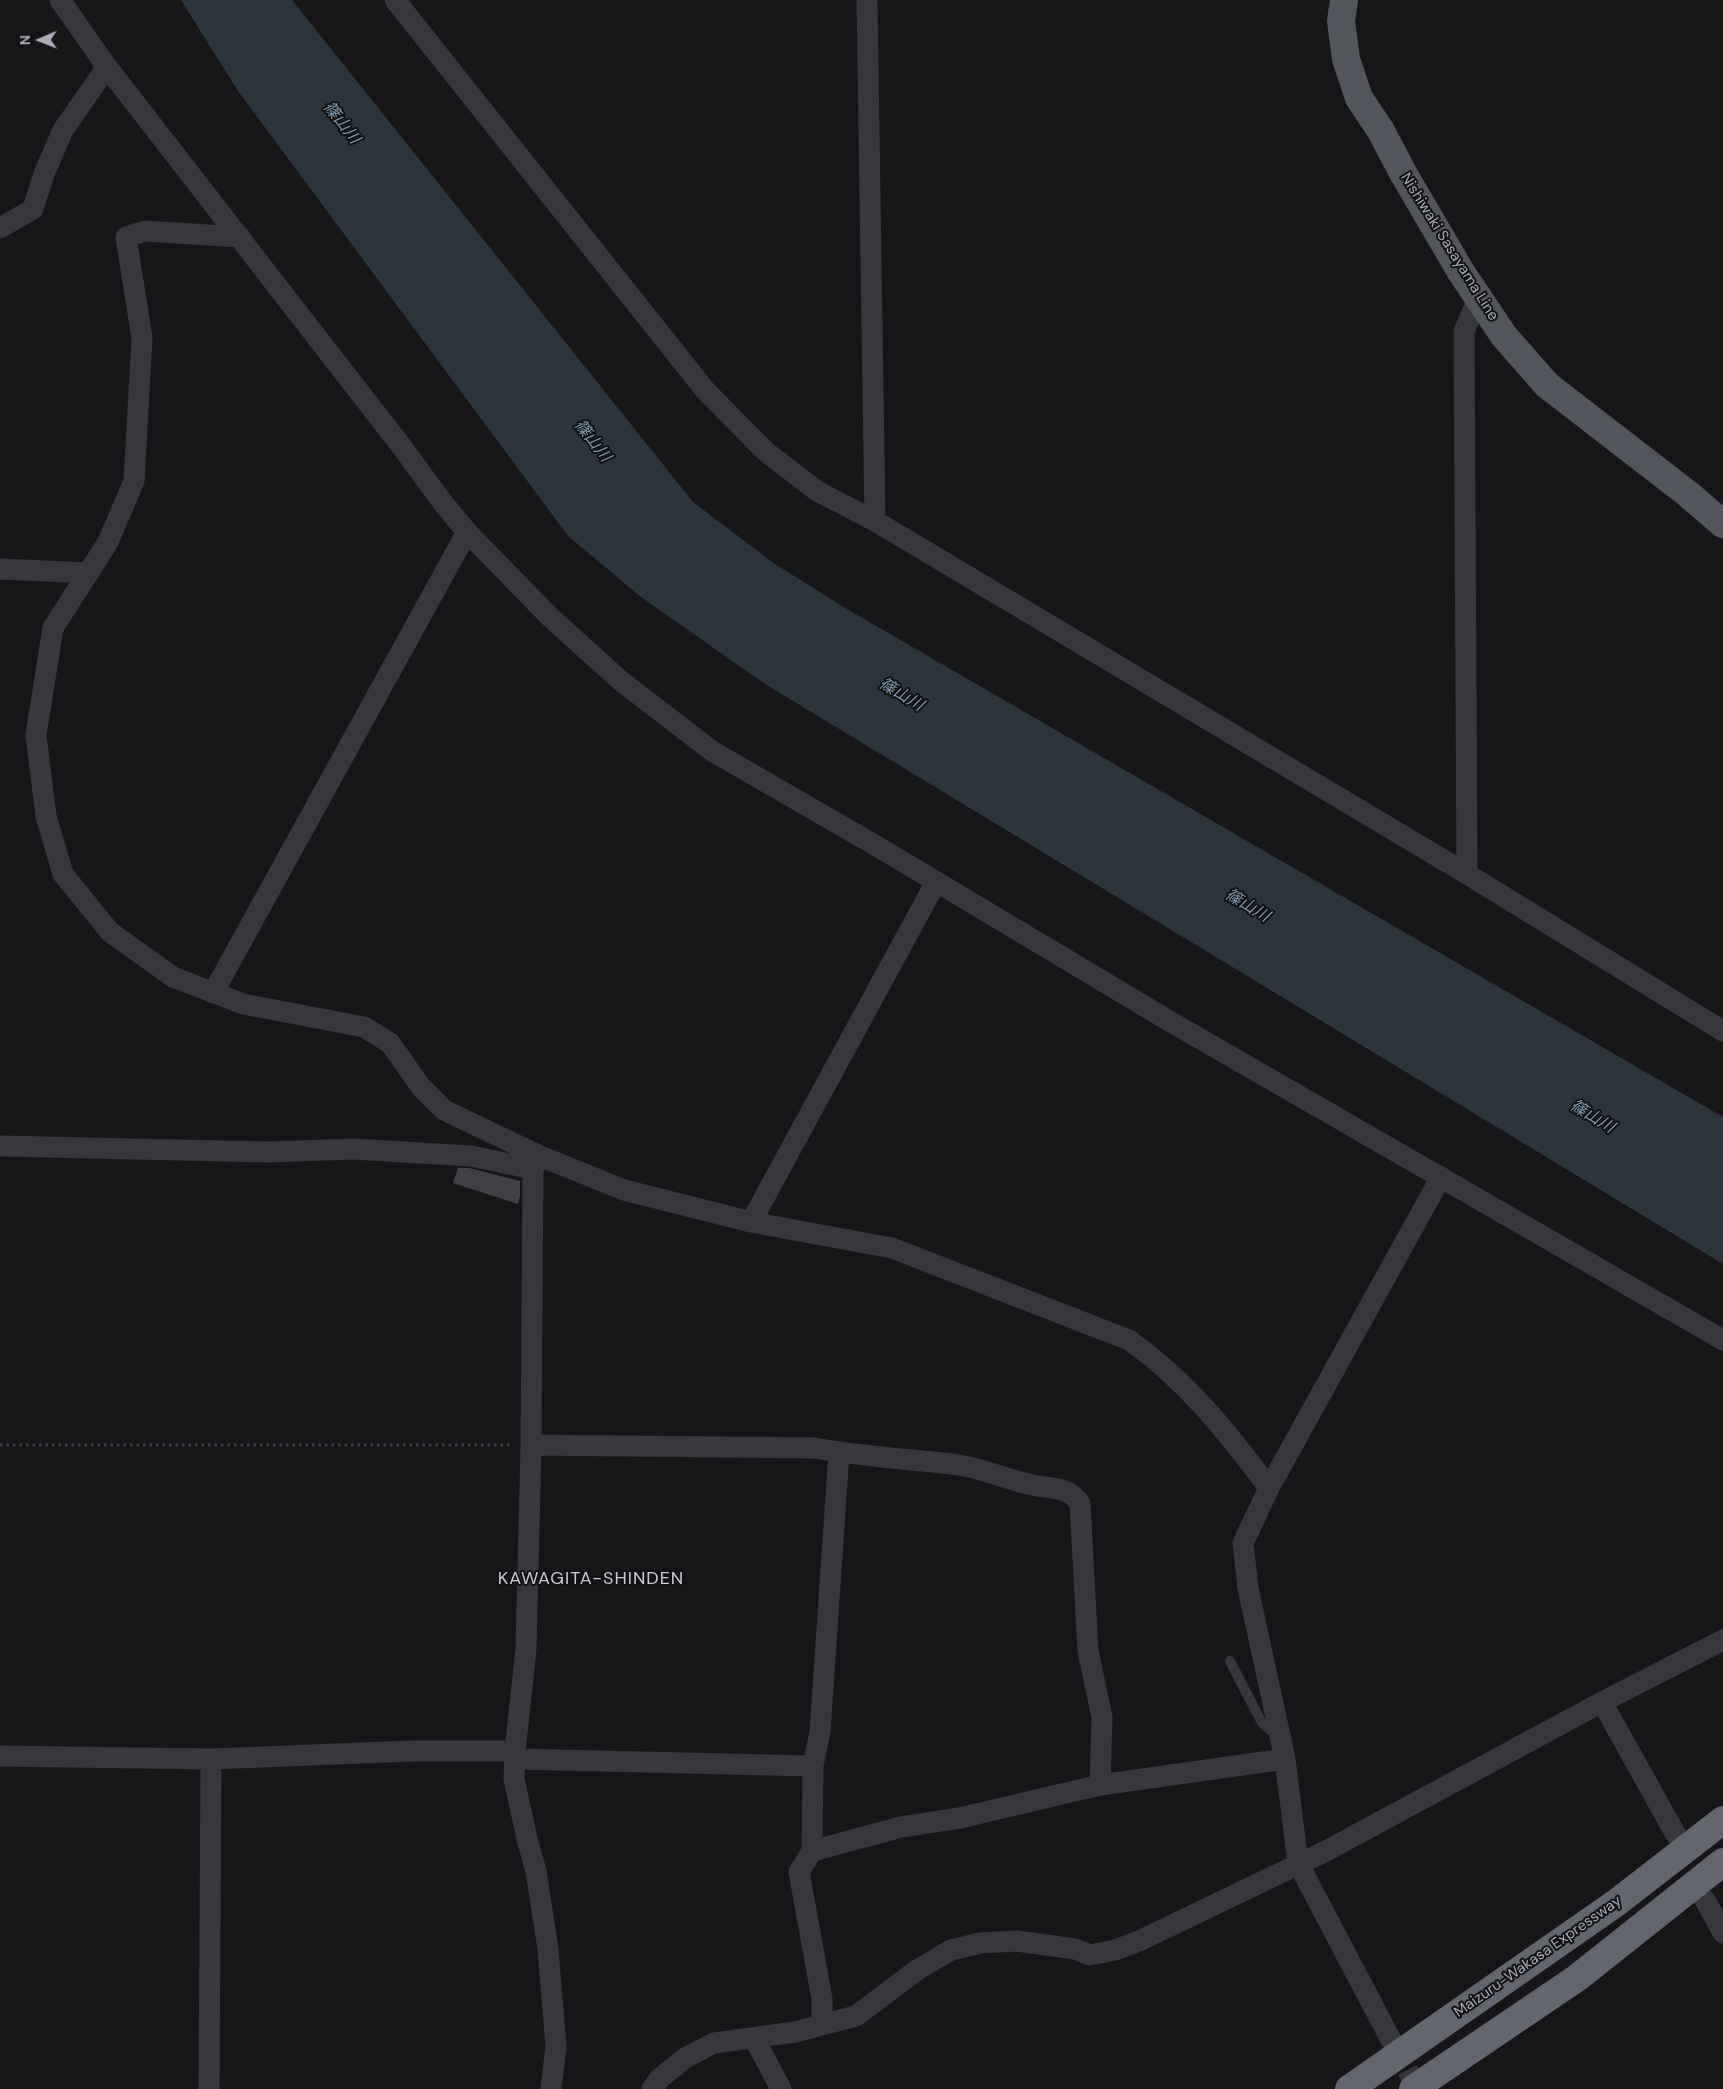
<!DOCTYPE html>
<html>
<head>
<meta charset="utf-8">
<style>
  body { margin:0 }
  #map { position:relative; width:1723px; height:2089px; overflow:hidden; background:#161618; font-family:"DM Sans",sans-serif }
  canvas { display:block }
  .north { position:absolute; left:15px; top:15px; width:50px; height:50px; -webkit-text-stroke:4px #111113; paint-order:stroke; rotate:269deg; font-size:14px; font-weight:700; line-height:20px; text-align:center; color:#a8adb8 }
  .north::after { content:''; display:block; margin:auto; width:18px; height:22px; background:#a8adb8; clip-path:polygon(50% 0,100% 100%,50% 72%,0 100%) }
</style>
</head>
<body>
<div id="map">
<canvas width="1723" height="2089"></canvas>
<div class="north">N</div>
</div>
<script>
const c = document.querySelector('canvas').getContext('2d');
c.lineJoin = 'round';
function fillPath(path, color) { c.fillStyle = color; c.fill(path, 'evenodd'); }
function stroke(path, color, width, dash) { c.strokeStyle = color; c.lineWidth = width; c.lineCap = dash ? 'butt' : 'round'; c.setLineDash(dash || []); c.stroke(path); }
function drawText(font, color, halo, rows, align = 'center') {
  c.font = font + ' "DM Sans","Noto Sans JP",sans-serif'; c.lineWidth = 4; c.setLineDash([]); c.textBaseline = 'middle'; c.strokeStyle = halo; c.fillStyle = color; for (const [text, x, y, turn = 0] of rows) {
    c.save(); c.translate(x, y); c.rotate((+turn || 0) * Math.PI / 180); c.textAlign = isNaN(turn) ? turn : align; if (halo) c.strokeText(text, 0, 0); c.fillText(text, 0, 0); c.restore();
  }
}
fillPath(new Path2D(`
  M181,0H292L693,502L775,564L847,609L1723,1117V1264L765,684L641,597L568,536L238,91Z`), '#2c353c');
fillPath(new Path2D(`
  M458,1168H469L520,1181V1196L518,1204L453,1183Z`), '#404145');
stroke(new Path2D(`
  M1392,2042L1418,2089`), '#333438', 21, [21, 11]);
stroke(new Path2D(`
  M0,1445H512`), '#3d3f44', 3, [2.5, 4]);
stroke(new Path2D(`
  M1230,1661L1262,1723L1277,1736`), '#37383d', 10);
stroke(new Path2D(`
  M60,0L107,67L402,447L443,503L467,532L550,617L621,681L712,751L880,848L1171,1022L1723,1340
  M395,0L705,390L765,451L817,491L875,521L1467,874L1723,1031
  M867,0L875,521
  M0,228L33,209L44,174L63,130L107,67
  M240,237L145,231L126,237L142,338L134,481L108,542L53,628L36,735L46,816L63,874L110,932L173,977L243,1004L364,1027L390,1043L421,1087L444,1110L540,1156L624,1190L751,1222L892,1248L1129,1340C1186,1380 1228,1433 1269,1488
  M0,569L89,573
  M1467,874L1464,331L1478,299
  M213,993L467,532
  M0,1146L268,1152L353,1149L471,1156L533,1169
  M540,1156L533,1169L531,1445L526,1649L515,1751L514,1779L527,1839L536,1871L548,1949L556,2046L551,2089
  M751,1222L936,882
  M531,1445L815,1448C863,1457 911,1459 959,1465C984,1469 1008,1480 1033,1485C1050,1489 1070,1486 1080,1504L1088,1651L1102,1717L1100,1785
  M1602,1702L1676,1835
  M0,1756L211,1759L411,1751H515
  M515,1759L813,1766
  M812,1851L901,1827L960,1818L1100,1785L1285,1759
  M1705,1900L1723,1933
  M822,2025V1999L799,1872L812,1851L813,1766L820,1732L839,1452
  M754,2038L781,2089
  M1391,2040L1298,1863L1285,1759L1248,1588L1243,1543L1269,1488L1441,1177
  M209,2089L211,1759
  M652,2089L659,2079L685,2058L714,2043L795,2032L856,2016L917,1970L951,1950L980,1943L1017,1941L1075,1949L1090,1955L1115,1950L1139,1941L1326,1851L1602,1702L1723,1640`), '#37383d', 21);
stroke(new Path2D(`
  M1344,0L1341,21L1346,59L1359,98L1381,131L1403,173L1461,272L1504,336L1547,385L1688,494L1723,524`), '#53555c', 28);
stroke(new Path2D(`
  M1349,2089L1616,1903L1723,1820
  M1413,2089L1577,1978L1723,1862`), '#63666e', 28);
drawText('15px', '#a8adb8', '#111113', [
  ["Nishiwaki Sasayama Line",1449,247,58],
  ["Maizuru-Wakasa Expressway",1538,1957,-35]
]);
drawText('italic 16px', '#7f9bb3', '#111113', [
  ["篠山川",341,123,52],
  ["篠山川",592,441,52],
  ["篠山川",901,695,31],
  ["篠山川",1247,906,31],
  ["篠山川",1592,1117,31]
]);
c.letterSpacing = '1px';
drawText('18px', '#c9ccd4', '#111113', [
  ["KAWAGITA-SHINDEN",591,1579]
]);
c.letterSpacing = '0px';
</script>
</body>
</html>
